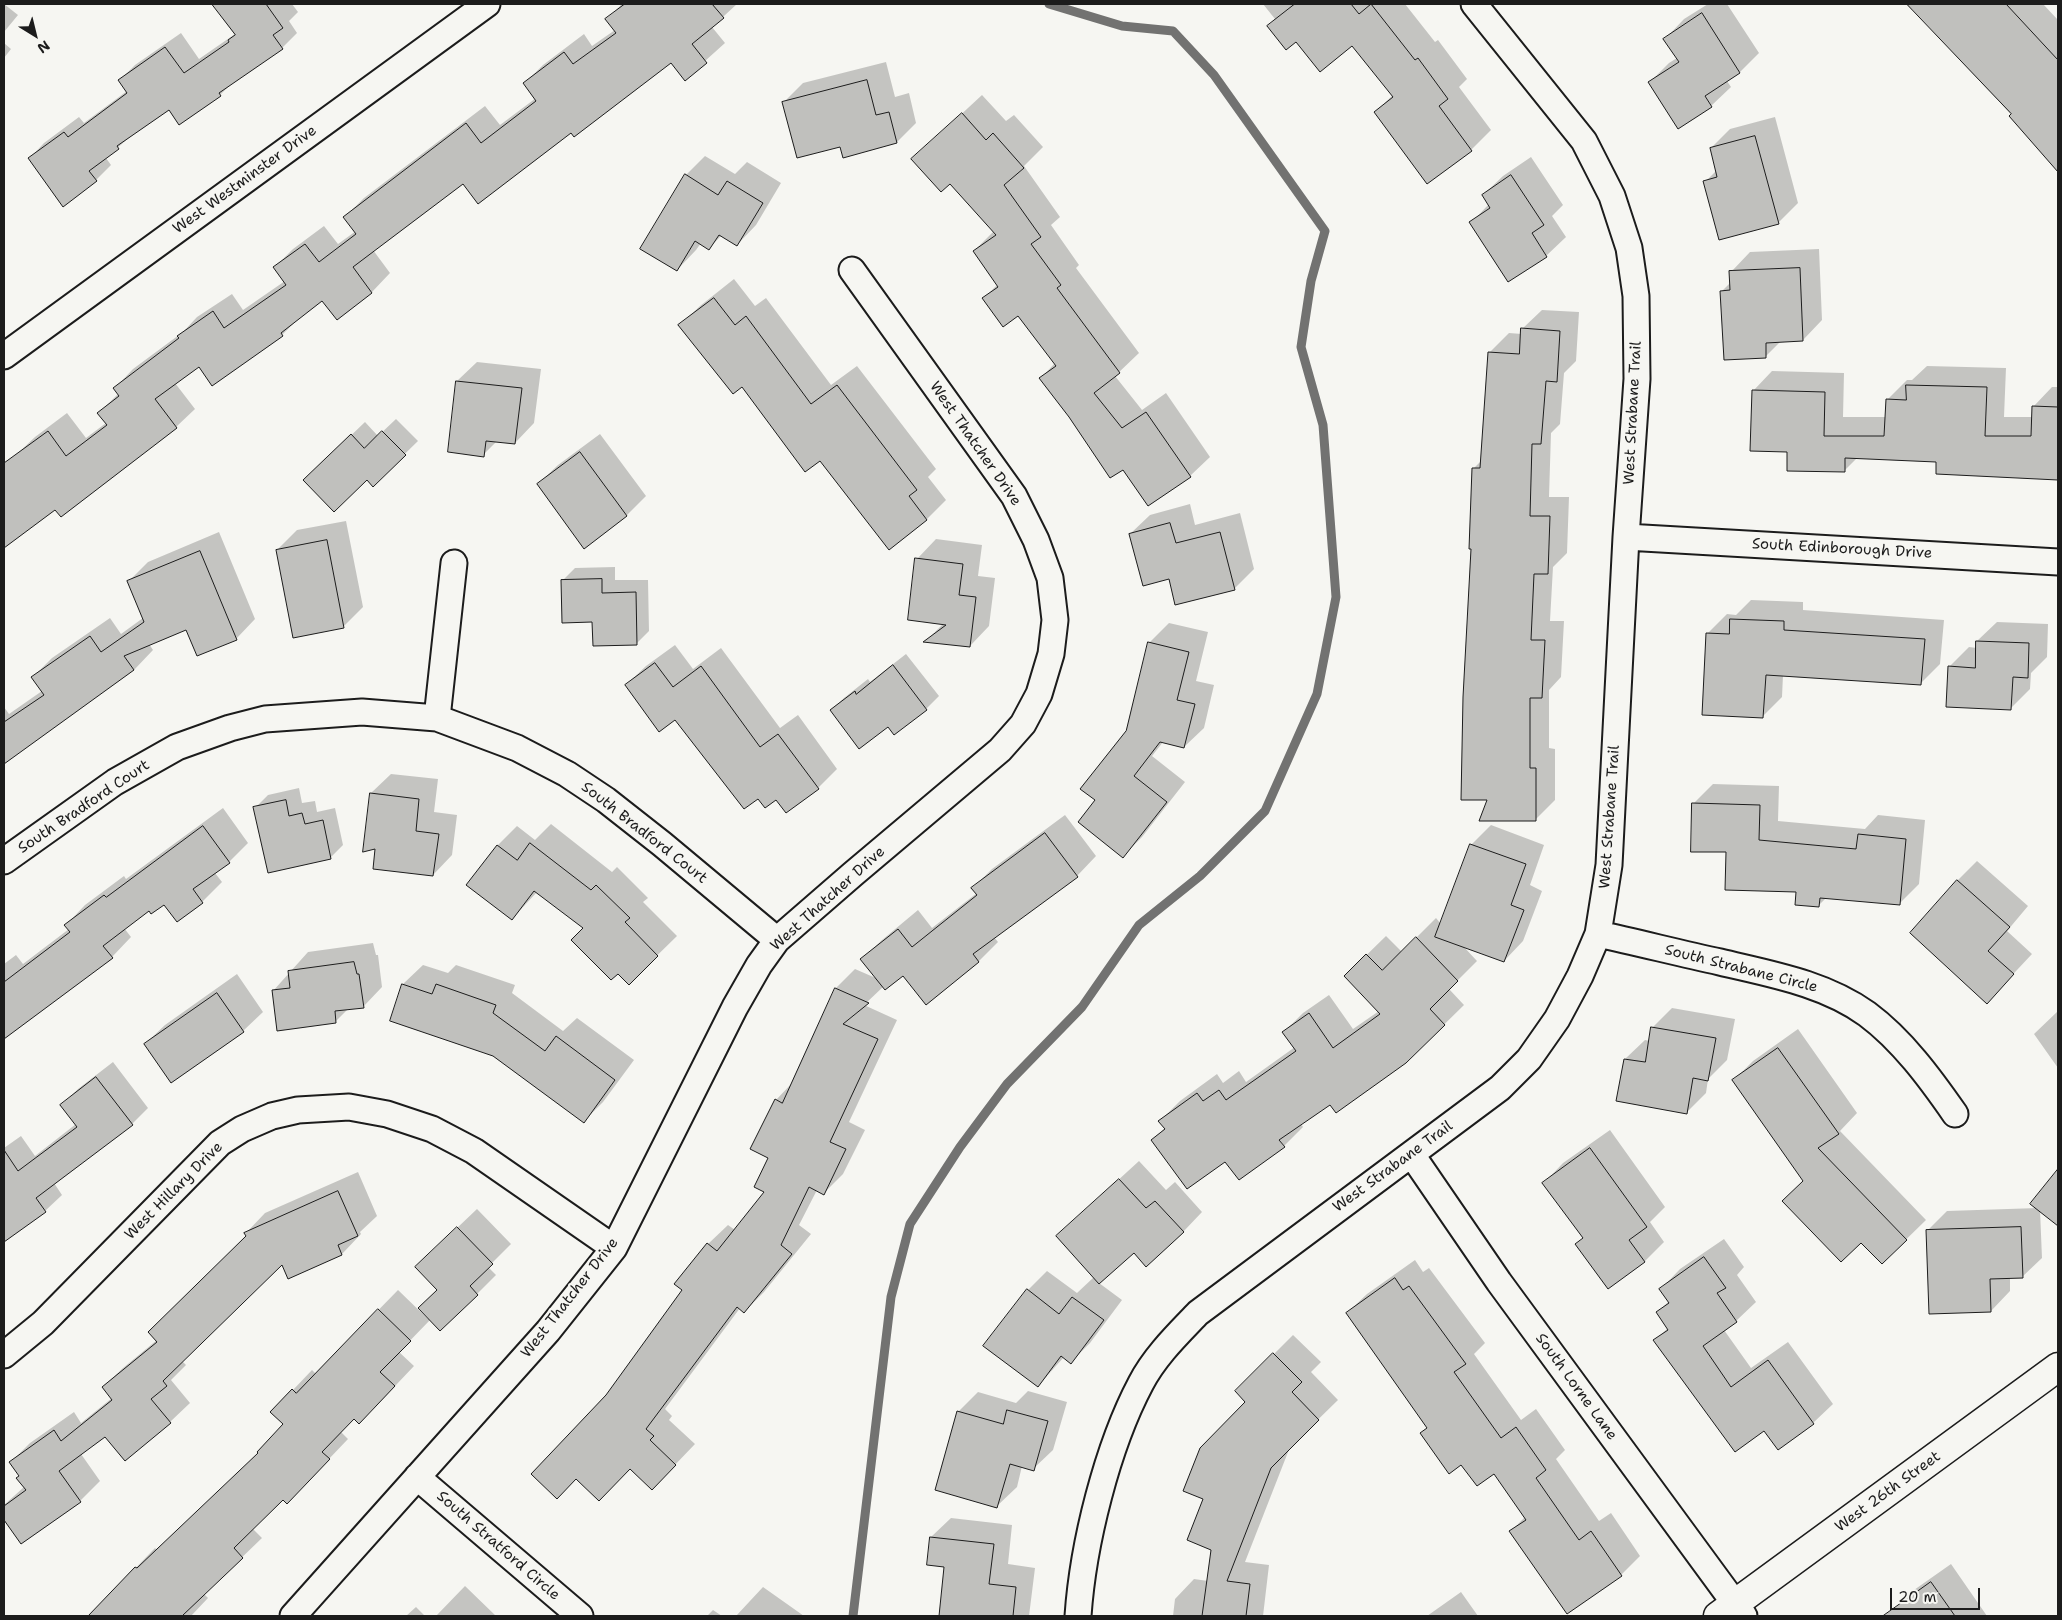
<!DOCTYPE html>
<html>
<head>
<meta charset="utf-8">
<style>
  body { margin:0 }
  #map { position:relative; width:2062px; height:1620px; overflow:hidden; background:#f6f6f2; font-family:"Shantell Sans",sans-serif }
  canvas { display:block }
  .frame { position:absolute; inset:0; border:5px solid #1c1c1c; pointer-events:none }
  .north { position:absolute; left:10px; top:10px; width:50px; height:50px; -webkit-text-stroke:4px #f6f6f2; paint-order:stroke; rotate:144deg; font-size:14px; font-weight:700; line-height:20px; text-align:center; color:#1c1c1c }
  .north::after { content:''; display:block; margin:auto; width:18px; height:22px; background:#1c1c1c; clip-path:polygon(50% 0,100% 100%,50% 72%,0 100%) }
  .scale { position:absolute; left:1890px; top:1588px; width:90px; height:22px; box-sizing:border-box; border:2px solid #1c1c1c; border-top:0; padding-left:6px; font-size:15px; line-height:18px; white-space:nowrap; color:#1c1c1c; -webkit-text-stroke:4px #f6f6f2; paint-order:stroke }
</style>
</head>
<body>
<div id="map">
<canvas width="2062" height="1620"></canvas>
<div class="frame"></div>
<div class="north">N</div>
<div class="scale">20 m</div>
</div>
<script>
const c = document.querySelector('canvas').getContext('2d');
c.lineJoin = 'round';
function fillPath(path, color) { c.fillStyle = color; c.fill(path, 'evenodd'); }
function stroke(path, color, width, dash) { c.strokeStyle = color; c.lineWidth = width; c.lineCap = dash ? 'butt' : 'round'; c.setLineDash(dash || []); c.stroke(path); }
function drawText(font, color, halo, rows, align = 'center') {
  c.font = font + ' "Shantell Sans",sans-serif'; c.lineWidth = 4.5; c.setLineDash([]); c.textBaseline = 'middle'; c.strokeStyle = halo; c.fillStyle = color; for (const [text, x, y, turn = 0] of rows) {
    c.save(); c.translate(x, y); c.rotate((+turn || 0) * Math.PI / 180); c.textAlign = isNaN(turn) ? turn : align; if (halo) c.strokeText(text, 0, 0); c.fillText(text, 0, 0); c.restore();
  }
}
fillPath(new Path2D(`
  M4,4L18,15L4,32Z
  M219,4H292L298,12L289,21L297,33L282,48L232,83L220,95L169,109L132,135L106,158L111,165L96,180L29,159L44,143L79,117L84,123L127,91L120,80L135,65L181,33L199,59L235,34L216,7Z
  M622,4H737L712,27L725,43L685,79L671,61L571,132L463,182L373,250L390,273L372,292L337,318L322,300L301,316L282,335L213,384L200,365L175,383L195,409L176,427L55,508L4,547V490L6,494L16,455L35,437L67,413L86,438L106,423L99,413L119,393L115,388L133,369L183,332L197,317L232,294L243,310L285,281L275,267L293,249L324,226L338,244L356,231L345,217L364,198L485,106L500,125L536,98L525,83L543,65L584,34L592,46L615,30L607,19Z
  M1263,4H1405L1435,42L1438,40L1467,79L1459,87L1491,130L1471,150L1427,182L1375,112L1393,95L1352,44L1296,41L1268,26L1275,19Z
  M1708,4H1727L1759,53L1740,72L1727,81L1731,87L1711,106L1650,82L1669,63L1677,58L1665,39L1684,19Z
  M1906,4H2043L2058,20V170L2010,116L2012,114L1913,8L1912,10Z
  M4,43L11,49L4,58Z
  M886,62L895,97L909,93L916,123L897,142L841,145L783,103L803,83Z
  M982,95L1006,121L1014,115L1043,147L1024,166L1060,217L1051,225L1079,265L1076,268L1139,353L1115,376L1142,410L1166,393L1210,457L1190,476L1123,468L1070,417L1041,378L1055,363L1019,314L984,298L998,284L974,251L994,231L950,183L913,159Z
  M1775,117L1798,203L1778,223L1705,182L1717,170L1711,148L1730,129Z
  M705,156L735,174L747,162L781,183L756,225L737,245L722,235L709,248L701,243L696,250L677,270L686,175Z
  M1531,157L1563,205L1552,216L1566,237L1546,256L1471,223L1489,204L1483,195L1503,176Z
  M1819,249L1822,320L1803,340L1781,341L1766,356L1722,291L1731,282V272L1750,252Z
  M734,279L755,306L766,298L831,385L857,366L936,469L928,477L946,500L927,519L820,459L680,325L700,306Z
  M1542,310L1579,312L1576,361L1564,373L1560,424L1551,433L1549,497H1569L1567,553L1553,567L1550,621H1564L1561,677L1549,690V748L1555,749V800L1535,820L1489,799L1473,548V469L1482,460L1489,353L1509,333L1522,334V329Z
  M477,362L541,369L534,423L515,443L497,441L483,455L457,381Z
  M1927,366L2006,368L2004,417H2032L2033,407L2052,387H2058V478L1937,473L1938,460L1858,457L1844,471L1788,451L1753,391L1772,371L1844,373L1843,417H1887V400L1907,380H1912Z
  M396,419L418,441L373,485L367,479L318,467L365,422L378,436Z
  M600,434L646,496L627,515L585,547L538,484L558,465Z
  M1190,504L1195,525L1240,513L1254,569L1234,589L1170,578L1130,534L1150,515Z
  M346,521L363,607L343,627L277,550L297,530Z
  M219,532L255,619L236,639L187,629L149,644L153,650L134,670L4,762V707L9,714L42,691L33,677L52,658L110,618L121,634L143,618L128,582L148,562Z
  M936,539L982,545L978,576L995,578L989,626L970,646L926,641L944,623L917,559Z
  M615,567V580H648L649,631L636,644L594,621L562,581L575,568Z
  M1751,600L1803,602V610L1944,620L1940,664L1921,683L1783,675L1782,697L1763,716L1707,634L1727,614L1736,615Z
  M1997,622L2048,624L2047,657L2031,673L2030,689L2011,708L1949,667L1969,647L1977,648V641Z
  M1169,623L1208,632L1196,681L1214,685L1204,728L1184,747L1163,742L1152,756L1185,782L1142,837L1123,856L1097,800L1127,731L1150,642Z
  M675,645L693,669L721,648L780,728L798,715L837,769L818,788L776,798L758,797L675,718L626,685L646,666Z
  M906,654L939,696L926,709L888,725L831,710L844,698L868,679L870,682Z
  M391,774L438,779L434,812L457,815L452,855L433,875L376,848L371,793Z
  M1713,784L1779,786L1778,821L1865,829L1878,815L1925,820L1919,884L1899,904L1827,897L1818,906L1797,890L1728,851L1693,804Z
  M299,788L302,803L315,801L317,812L335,808L343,845L330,858L255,808L268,795Z
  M223,808L248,843L229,862L215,873L222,882L202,902L177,920L164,903L149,910L124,928L131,937L112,957L4,1038V964L16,955L23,964L69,929L66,925L85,905L124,876L126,879Z
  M1065,815L1096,856L1077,876L994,937L998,942L979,961L926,1003L903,974L884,986L864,1005L897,1020L849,1122L865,1130L843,1174L824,1193L817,1190L799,1225L811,1234L764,1292L744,1312L740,1308L665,1409L672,1416L669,1420L695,1444L672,1468L607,1396L683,1290L676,1284L708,1244L728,1225L735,1230L766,1192L776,1100L792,1083L836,988L855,969L878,979L862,959L882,940L918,910L932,928L977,893L973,888L992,869Z
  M551,824L612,872L617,867L648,898L643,902L677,936L629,983L585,928L537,892L512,919L468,885L498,845L517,826L535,840Z
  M1491,825L1544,845L1530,885L1542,891L1523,941L1504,961L1463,946L1477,961L1449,989L1464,1005L1406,1062L1330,1103L1301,1124L1303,1127L1284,1146L1225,1160L1152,1140L1165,1128L1160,1121L1180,1101L1217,1074L1223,1083L1239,1071L1246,1082L1295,1047L1284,1032L1303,1013L1329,995L1353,1029L1379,1011L1345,976L1386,936L1402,952L1436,918L1441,924L1472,844Z
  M1977,861L2028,906L2007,931L2032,954L1987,1002L1957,881Z
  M373,943L376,955H378L382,987L363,1007L349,1008L335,1022L273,991L308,952Z
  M423,965L448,973L456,965L515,985L512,993L563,1031L577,1018L634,1060L603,1102L584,1121L494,1055L391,1020L403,984Z
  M237,974L263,1012L243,1031L145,1044L165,1025Z
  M1672,1008L1735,1019L1727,1060L1708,1079L1706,1093L1686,1113L1625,1059L1645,1040L1650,1041L1652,1028Z
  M2058,1011V1068L2034,1034Z
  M1798,1029L1857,1113L1840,1131L1926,1220L1882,1263L1805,1181L1734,1080L1753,1061Z
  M113,1062L148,1108L132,1124L54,1183L62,1195L45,1211L11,1235L4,1224V1148L21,1136L35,1156L76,1124L62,1105L78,1089Z
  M1610,1130L1665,1207L1650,1222L1664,1242L1645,1261L1608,1287L1577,1244L1584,1237L1544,1183L1563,1163Z
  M1139,1161L1166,1190L1175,1182L1202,1212L1183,1232L1134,1251L1099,1283L1122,1300L1090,1343L1071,1362L1064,1357L1038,1386L1028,1290L1047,1271L1077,1293L1094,1277L1057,1236Z
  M2058,1171V1224L2040,1210L2042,1258L2022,1277H2010V1291L1991,1311L1927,1231L1947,1211L2038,1208L2032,1204Z
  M358,1172L377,1216L360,1232L361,1234L342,1254L289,1277L282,1263L182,1361L186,1365L171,1380L190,1403L170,1422L106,1436L81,1454L100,1481L80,1501L21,1543L4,1518V1505L24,1487L20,1475L11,1462L30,1443L74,1412L81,1423L112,1398L103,1387L123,1368L157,1340L247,1236L246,1233L265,1213Z
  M477,1209L511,1244L488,1267L496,1275L477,1294L431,1319L399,1352L414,1366L379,1403L355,1417L341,1432L348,1439L306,1483L283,1499L252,1528L262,1538L204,1594L208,1598L191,1616H89L155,1548L157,1550L260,1453L285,1424L272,1412L312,1370L316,1374L398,1290L428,1319L429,1317L438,1290L436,1248Z
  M1724,1239L1744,1267L1737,1275L1756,1302L1736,1321L1724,1330L1751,1368L1788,1342L1833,1404L1813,1423L1765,1429L1655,1340L1668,1328L1657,1313L1669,1301L1661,1289L1680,1269Z
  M1415,1260L1423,1272L1429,1268L1485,1343L1474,1354L1521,1420L1536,1409L1565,1450L1556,1459L1599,1521L1611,1513L1640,1556L1621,1575L1511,1531L1525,1517L1494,1473L1462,1463L1428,1427L1347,1313L1367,1294Z
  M1293,1335L1321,1362L1311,1372L1338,1400L1290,1447L1245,1562L1269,1565L1263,1616H1173L1175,1599L1194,1579L1208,1581L1247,1402L1237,1391Z
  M1028,1391L1067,1402L1053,1450L1033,1469L1022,1466L1017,1487L997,1506L958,1412L978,1392L1016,1403Z
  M951,1518L1012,1525L1008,1564L1035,1568L1029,1616H940L946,1566L931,1537Z
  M1951,1564L1987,1616H1899L1895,1609L1914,1590Z
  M465,1586L496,1616H436Z
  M763,1587L804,1616H736Z
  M1461,1592L1478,1616H1427Z
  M416,1607L425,1616H406Z
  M713,1610L722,1616H707Z`), '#0003');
stroke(new Path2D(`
  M853,1616L891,1297L910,1224L960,1147L1007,1084L1082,1007L1139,925L1200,876L1265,811L1317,694L1336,597L1323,425L1301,347L1311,281L1325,231L1214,75L1173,31L1122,26L1049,4`), '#727271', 9);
const building = new Path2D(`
  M212,4H266L283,28L273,35L283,49L219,93L221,96L179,125L169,110L117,146L119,149L89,171L97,181L63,207L28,158L64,132L68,137L127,93L118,80L165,47L184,73L229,42L228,40L235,35Z
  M625,4H712L724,18L692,44L707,63L685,81L671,63L574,137L571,133L478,204L463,184L353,267L372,293L337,320L322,301L281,333L283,336L212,386L199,367L155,399L177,428L61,517L55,510L4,548V463L48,431L66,456L107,425L97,413L119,396L113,388L179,338L177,336L213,311L224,328L286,285L273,267L305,244L319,262L356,234L343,217L466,123L481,143L536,101L523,83L564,52L573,64L616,33L605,19Z
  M1295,4H1351L1359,14L1371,4L1415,60L1418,58L1448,99L1439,106L1472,151L1427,184L1374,112L1393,97L1352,46L1320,72L1296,42L1286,50L1267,26Z
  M1907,4H2006L2058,60V172L2009,116L2011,114Z
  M1702,13L1740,73L1705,96L1712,107L1678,129L1648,82L1679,62L1663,39Z
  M867,80L876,115L889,112L897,143L843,158L840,147L797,158L782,102Z
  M962,113L986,140L993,133L1024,168L1004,185L1041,237L1031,244L1061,285L1057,288L1120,373L1094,393L1122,428L1146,412L1191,477L1148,506L1123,470L1110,478L1069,417L1039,378L1056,366L1018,316L1003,327L982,298L998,287L973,251L996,235L950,184L941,192L911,159Z
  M1755,136L1779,224L1719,240L1703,181L1717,177L1710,148Z
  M685,174L718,195L727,181L763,203L737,246L719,235L709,250L695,241L677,271L640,249Z
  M1511,175L1544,225L1532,233L1547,257L1508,282L1469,222L1490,208L1482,195Z
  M1800,268L1803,341L1766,343V358L1724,360L1720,291L1730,290L1729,271Z
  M714,298L735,325L746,316L811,404L837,385L917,490L909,496L927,520L889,550L820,461L805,472L742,387L733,394L678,325Z
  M1521,328L1560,331L1557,382L1546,381L1541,444H1532L1530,516H1550L1548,574H1534L1531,640H1545L1542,698H1530V768H1536V821H1479L1487,800H1461L1463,697L1471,549H1469L1472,468H1480L1488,352L1519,354Z
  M456,381L522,388L515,444L486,441L484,457L448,452Z
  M1906,385L1987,387L1985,436H2031L2032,406L2058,407V480L1936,474V462L1845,458V472L1787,471V452L1750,451L1752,390L1825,392L1824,436H1884L1886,399L1906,400Z
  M382,431L406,455L373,487L367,480L334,512L303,480L351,434L364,448Z
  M580,452L627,516L584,549L537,484Z
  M1170,523L1176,543L1220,532L1235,590L1175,605L1169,579L1143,586L1129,534Z
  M327,540L344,628L293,638L276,550Z
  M200,551L237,640L197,656L186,630L124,656L134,670L4,764V722L44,695L31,677L90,636L101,652L144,622L127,581Z
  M915,558L963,564L959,595L976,597L970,647L923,642L946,625L908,620Z
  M602,579V593L636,592L637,645L593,646L592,622L562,623L561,580Z
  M1730,619L1784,621V630L1925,639L1921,685L1766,675L1763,718L1702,715L1706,633L1729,634Z
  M1976,641L2029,643L2028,678L2013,677L2011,710L1946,707L1948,666L1975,668Z
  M1148,642L1189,652L1177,700L1195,704L1184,748L1160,742L1134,776L1167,802L1123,858L1078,822L1095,800L1080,789L1126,731Z
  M655,663L673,687L701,666L760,747L778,734L819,789L786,813L776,800L765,808L758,799L744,809L675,720L659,732L625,685Z
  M893,665L927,710L894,735L888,727L859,749L830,710L855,691L856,694Z
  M370,793L419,799L416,831L439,834L433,876L373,869L375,849L363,852Z
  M286,800L289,816L302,813L305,824L323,820L331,859L268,873L253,807Z
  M1692,803L1760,805L1759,840L1856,849L1858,834L1906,839L1900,905L1820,898L1819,907L1795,905L1796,892L1725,890L1726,852H1691Z
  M203,826L230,863L193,889L203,903L177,922L164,905L151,914L149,911L103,946L113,958L4,1039V982L70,932L64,925L104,895L106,897Z
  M1045,833L1078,877L973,954L979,962L926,1005L903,976L885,990L860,959L898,929L912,947L977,895L971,888Z
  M530,843L591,890L596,885L630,918L625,922L658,956L629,985L618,974L611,980L571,940L583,928L534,891L512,920L466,885L497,845L517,860Z
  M1470,844L1526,864L1511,905L1524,910L1504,962L1435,937Z
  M1957,880L2010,927L1988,951L2014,974L1987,1004L1910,933Z
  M1416,937L1458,981L1430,1009L1445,1025L1406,1063L1336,1113L1330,1105L1279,1140L1285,1147L1239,1180L1225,1162L1187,1189L1151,1140L1165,1129L1158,1121L1197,1093L1203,1101L1219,1090L1226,1100L1296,1051L1282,1032L1309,1013L1333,1048L1380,1014L1344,976L1366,954L1382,970Z
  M354,962L357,974H359L364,1008L335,1011L336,1023L277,1031L272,990L290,988L288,971Z
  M402,984L432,994L436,984L496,1005L493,1013L545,1051L556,1036L615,1080L584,1123L493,1056L390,1021Z
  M835,988L869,1003L843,1024L878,1039L830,1142L846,1149L824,1195L809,1187L781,1245L792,1254L744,1313L737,1307L646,1429L654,1436L650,1440L676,1465L652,1490L630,1469L599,1501L576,1479L557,1499L531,1474L606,1395L682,1290L674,1284L707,1243L717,1251L764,1192L754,1187L768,1158L750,1149L775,1099L782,1103Z
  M217,993L244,1032L171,1083L144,1044Z
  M1651,1027L1716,1038L1708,1081L1693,1078L1687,1114L1616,1101L1624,1059L1645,1062Z
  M1778,1048L1839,1134L1818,1148L1907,1240L1882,1264L1861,1243L1841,1262L1782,1201L1803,1181L1732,1080Z
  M96,1077L133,1125L36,1198L46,1212L4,1242V1150L18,1171L77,1127L60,1105Z
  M1590,1148L1647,1227L1629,1240L1645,1262L1608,1289L1575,1244L1583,1238L1542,1183Z
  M2058,1169V1226L2030,1204Z
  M1119,1179L1146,1208L1155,1201L1184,1232L1146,1267L1134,1253L1099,1284L1056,1236Z
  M338,1191L358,1236L338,1245L342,1255L288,1279L282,1265L163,1381L167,1386L151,1399L171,1423L125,1461L105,1437L59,1471L81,1502L21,1544L4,1520V1506L26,1490L16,1478L19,1476L9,1462L54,1430L61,1441L112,1400L102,1387L157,1342L148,1332L246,1236L244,1233Z
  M457,1227L493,1264L470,1286L478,1295L440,1331L418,1308L437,1290L415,1267Z
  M2021,1227L2023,1278L1990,1279L1991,1312L1929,1314L1926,1230Z
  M1704,1257L1726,1288L1717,1293L1737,1322L1703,1346L1731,1387L1768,1360L1814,1424L1778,1450L1764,1431L1735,1452L1653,1340L1668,1330L1656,1312L1669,1303L1659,1289Z
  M1395,1278L1403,1290L1409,1286L1466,1364L1454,1372L1501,1438L1516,1427L1546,1470L1536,1478L1579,1540L1591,1531L1622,1576L1567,1614L1509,1531L1526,1520L1494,1474L1477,1486L1461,1465L1449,1474L1420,1433L1427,1428L1346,1313Z
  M1027,1289L1059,1314L1072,1297L1104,1320L1071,1364L1061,1356L1038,1387L983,1346Z
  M378,1309L411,1341L380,1372L395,1386L359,1424L354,1419L322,1452L330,1459L287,1504L283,1500L234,1548L243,1558L182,1616H88L135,1567L137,1568L258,1453L257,1452L283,1424L270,1412L292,1389L296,1393Z
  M1273,1353L1302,1382L1292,1392L1319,1420L1271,1468L1227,1581L1250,1584L1246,1616H1202L1211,1550L1187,1540L1203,1499L1183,1491L1200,1448L1245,1402L1235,1391Z
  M1007,1410L1048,1421L1034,1471L1010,1464L997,1508L935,1490L957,1411L1003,1424Z
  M930,1537L994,1544L989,1584L1016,1587L1013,1616H939L944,1567L927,1565Z
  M1931,1582L1955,1616H1883Z`);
fillPath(building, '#c0c0bd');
stroke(building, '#1c1c1c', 1);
const minor = new Path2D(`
  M4,356L487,4
  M1626,537L2058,562
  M437,718L454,563
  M4,861L115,782L177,747L230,728L265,719L362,712L437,718L517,748L567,774L606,800L662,844L777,940
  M1598,934C1639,943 1679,953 1720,962C1770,974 1824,983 1867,1014C1902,1040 1930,1078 1955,1114
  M1412,1155L1499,1282L1744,1616
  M4,1355L43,1323L220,1143L242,1129L272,1116L298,1110L349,1107L387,1114L432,1129L474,1151L614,1248
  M417,1477L580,1616
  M293,1616L548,1331L614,1248L735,1007L759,965L777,940L853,874L1000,750L1023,724L1039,694L1051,654L1055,620L1050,578L1036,540L1014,496L852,270
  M1078,1616C1083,1544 1107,1447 1141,1383C1155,1356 1178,1334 1198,1313L1500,1088L1529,1059L1557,1019L1580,976L1598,934L1609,865L1626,537L1637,379L1636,296L1629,248L1612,196L1584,141L1474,4`);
const secondary = new Path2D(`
  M1718,1616L2058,1367`);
stroke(minor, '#1c1c1c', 29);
stroke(secondary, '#1c1c1c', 31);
stroke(minor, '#f6f6f2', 25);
stroke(secondary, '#f6f6f2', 28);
drawText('15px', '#1c1c1c', '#f6f6f2', [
  ["West Westminster Drive",245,180,-36],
  ["West Strabane Trail",1633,413,-87],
  ["West Thatcher Drive",975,444,55],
  ["South Edinborough Drive",1842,549,3],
  ["South Bradford Court",84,807,-34],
  ["West Strabane Trail",1610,817,-86],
  ["South Bradford Court",644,833,38],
  ["West Thatcher Drive",828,899,-42],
  ["South Strabane Circle",1741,969,14],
  ["West Strabane Trail",1393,1167,-36],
  ["West Hillary Drive",174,1191,-45],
  ["West Thatcher Drive",570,1298,-52],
  ["South Lorne Lane",1576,1387,54],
  ["West 26th Street",1888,1492,-36],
  ["South Stratford Circle",498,1546,41]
]);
</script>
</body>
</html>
